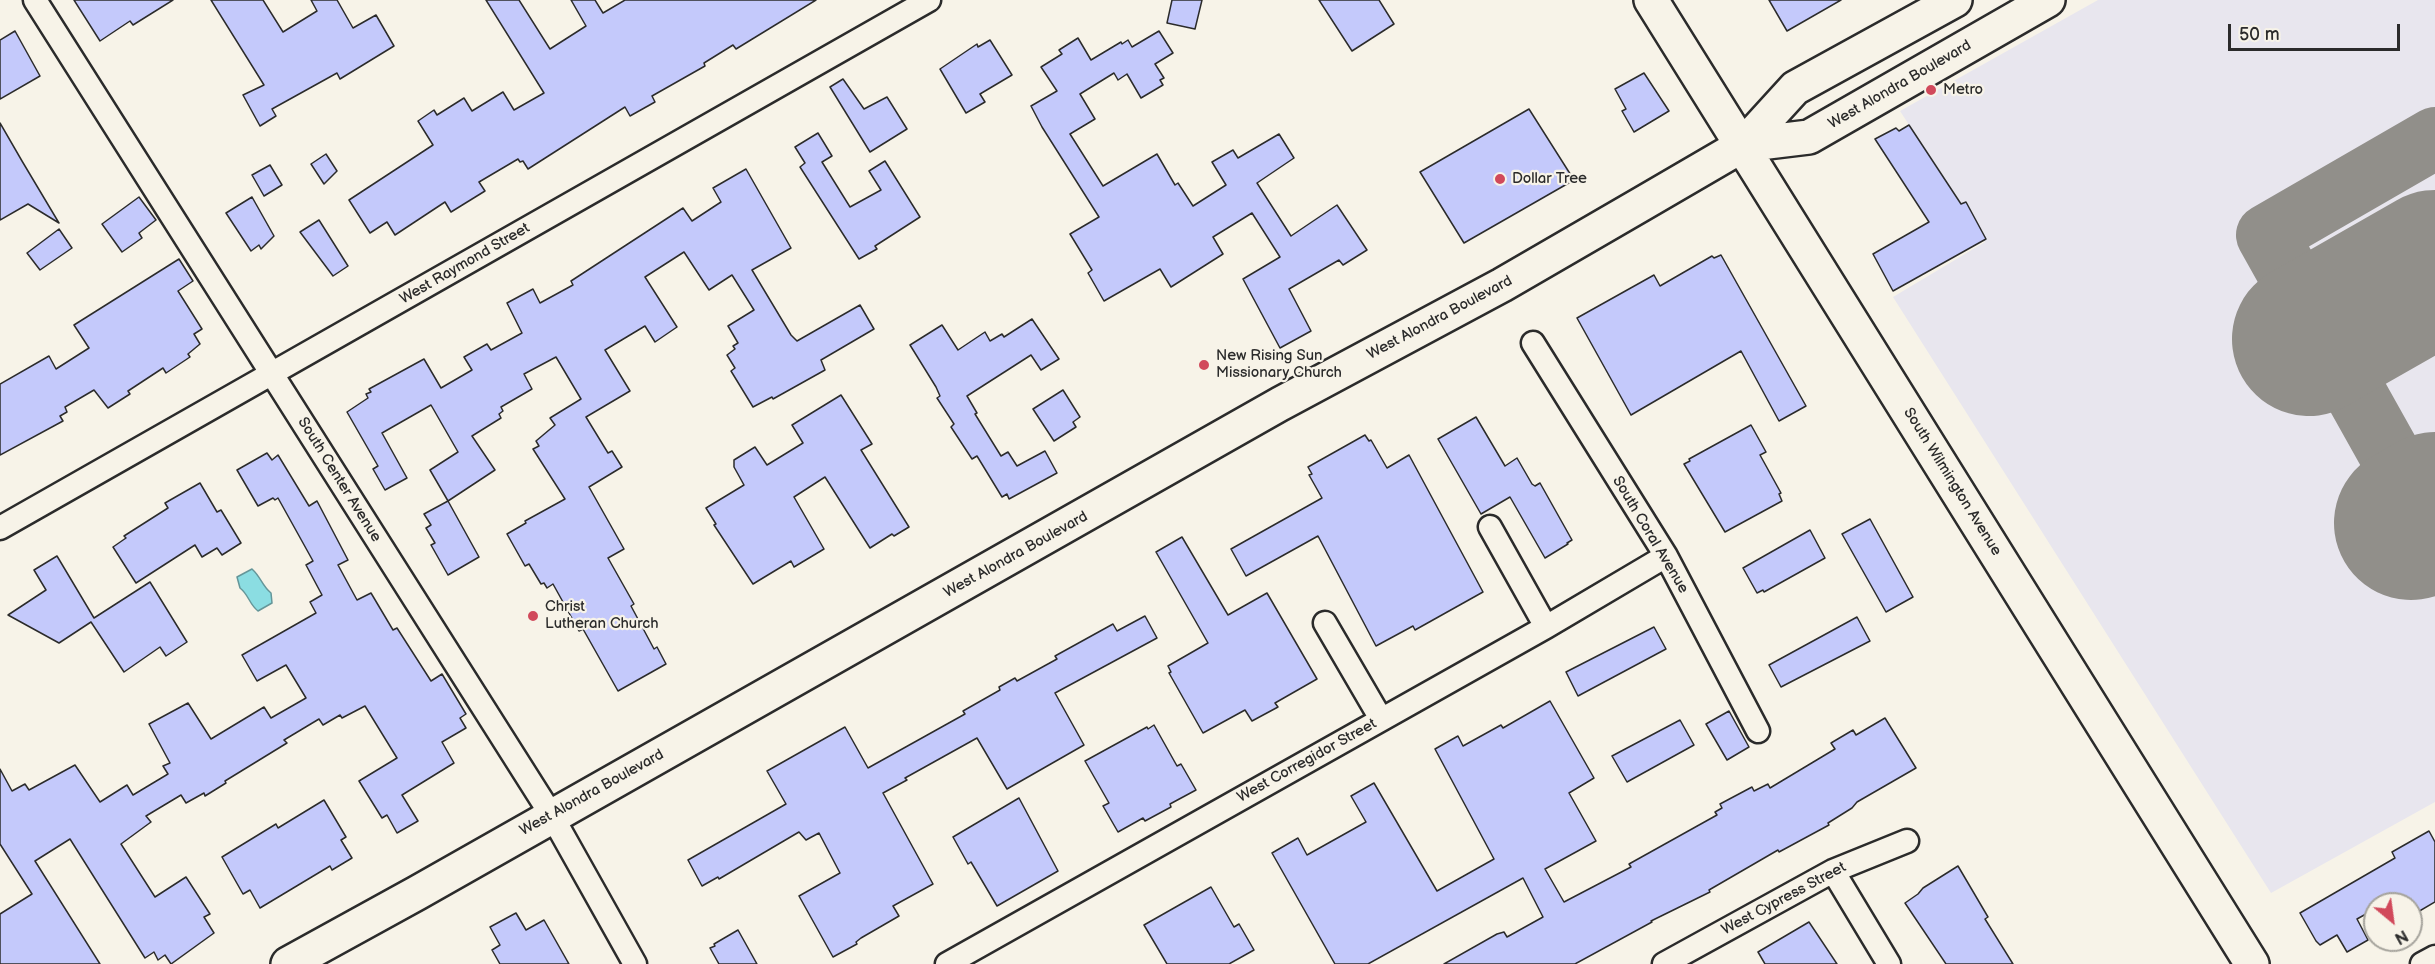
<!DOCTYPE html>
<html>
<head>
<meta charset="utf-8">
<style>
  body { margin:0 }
  #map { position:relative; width:2435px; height:964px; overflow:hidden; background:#f7f3e8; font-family:"Balsamiq Sans",sans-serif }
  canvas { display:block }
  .north { position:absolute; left:2363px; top:892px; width:60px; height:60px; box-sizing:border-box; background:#f7f3e8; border:2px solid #a5a39c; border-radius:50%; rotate:151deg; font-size:16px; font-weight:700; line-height:24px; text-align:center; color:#2b2b2b }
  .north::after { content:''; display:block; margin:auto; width:21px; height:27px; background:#d1495b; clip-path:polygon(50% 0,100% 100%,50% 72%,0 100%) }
  .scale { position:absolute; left:2228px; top:24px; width:172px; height:27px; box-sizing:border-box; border:3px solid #2b2b2b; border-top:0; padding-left:8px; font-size:18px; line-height:21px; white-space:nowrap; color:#2b2b2b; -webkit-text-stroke:4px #f7f3e8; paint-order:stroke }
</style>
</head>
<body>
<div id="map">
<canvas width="2435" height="964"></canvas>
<div class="north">N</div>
<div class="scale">50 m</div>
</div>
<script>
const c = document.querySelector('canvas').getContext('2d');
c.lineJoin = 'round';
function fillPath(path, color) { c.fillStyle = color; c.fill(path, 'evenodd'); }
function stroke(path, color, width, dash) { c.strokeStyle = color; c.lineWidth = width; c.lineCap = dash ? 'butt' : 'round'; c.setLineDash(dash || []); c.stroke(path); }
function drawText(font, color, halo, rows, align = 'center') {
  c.font = font + ' "Balsamiq Sans",sans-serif'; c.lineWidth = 4.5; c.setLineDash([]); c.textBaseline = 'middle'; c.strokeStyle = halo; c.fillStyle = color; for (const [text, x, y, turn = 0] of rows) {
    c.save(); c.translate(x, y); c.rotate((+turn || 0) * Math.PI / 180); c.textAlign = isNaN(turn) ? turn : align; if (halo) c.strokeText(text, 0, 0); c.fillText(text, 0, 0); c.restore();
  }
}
fillPath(new Path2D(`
  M2098,0H2435V802L2271,893L1893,297L1985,242L1900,111Z`), '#e8e6ee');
const water = new Path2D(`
  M252,569C261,577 262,586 271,593L272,603L258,611C249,604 249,595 240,588L237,577Z`);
fillPath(water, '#8bdde2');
stroke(water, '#659699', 1.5);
stroke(new Path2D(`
  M2435,138L2267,235L2435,535`), '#918f8a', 62);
stroke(new Path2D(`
  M2309,339L2435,267
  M2411,523L2435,509`), '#918f8a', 154);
const building = new Path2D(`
  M74,0H173L133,25L130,21L100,41Z
  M211,0H263L283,32L317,11L311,0H337L353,28L376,15L394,46L340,79L337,73L272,109L276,116L260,126L243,95L264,85Z
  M486,0H519L550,49L586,26L571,0H595L603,13L625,0H816L736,49L733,45L704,63L705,66L652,96L655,102L630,116L625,107L528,169L523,161L520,162L518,159L479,182L485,191L451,212L445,202L395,235L387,222L370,233L349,200L433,145L418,121L434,110L437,115L464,98L472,111L503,92L514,110L544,93Z
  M1172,0H1202L1195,29L1167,23Z
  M1319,0H1379L1394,24L1352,51Z
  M1769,0H1841L1787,31Z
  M15,31L40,76L0,99V40Z
  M1159,31L1173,53L1155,64L1164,78L1160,80L1163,85L1141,98L1127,74L1118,80L1114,73L1080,94L1095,119L1070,134L1103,186L1157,154L1175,185L1178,183L1193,206L1226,185L1212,162L1233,150L1238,158L1279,134L1294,158L1257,183L1291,236L1337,205L1367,250L1343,265L1339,260L1289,289L1311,331L1280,348L1243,279L1280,257L1252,213L1213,237L1223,254L1171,287L1160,269L1104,301L1088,273L1092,270L1070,234L1099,217L1042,127L1031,106L1057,91L1041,67L1062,54L1059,50L1078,38L1091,60L1121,42L1122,44L1128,40L1132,47Z
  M990,40L1012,75L980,94L985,102L966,113L940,69L977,44L978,47Z
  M1644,73L1669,111L1634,132L1622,111L1626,109L1615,89Z
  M843,79L864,109L887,97L907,129L870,152L830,87Z
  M1529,109L1574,180L1464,243L1420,172Z
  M0,123L22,161L59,223L28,204L0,220Z
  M1909,125L1961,204L1966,202L1986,239L1893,291L1873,254L1929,222L1875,139L1896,128L1899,131Z
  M818,133L832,156L822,162L850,207L881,190L869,171L885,161L920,217L875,246L877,249L859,259L800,167L805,163L795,147Z
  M326,154L337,171L324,184L311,164Z
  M270,165L282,185L264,196L252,175Z
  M746,169L791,248L752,270L791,335L797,341L860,305L874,329L821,360L825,370L773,399L772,397L753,407L731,371L735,368L727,355L735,349L733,346L738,343L728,326L754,310L732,275L709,290L684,252L645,277L677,327L655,342L645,326L605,350L630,391L586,417L608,453L612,451L622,467L589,487L624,549L608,558L634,604L631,606L654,649L657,647L666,664L618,691L583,629L579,631L553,584L547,588L544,583L541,584L529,564L525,566L507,534L526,523L525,521L565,499L533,449L539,446L536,441L555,425L550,418L581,399L556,357L524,374L532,389L501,407L503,411L499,414L501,418L472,436L495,470L448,501L430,470L458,452L431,405L382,433L407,478L385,490L373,469L378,466L347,412L368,398L366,394L371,392L369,389L424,359L441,388L472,370L464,357L487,344L491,350L522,333L507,303L533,289L540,303L573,285L571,281L683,208L692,221L721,202L713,188Z
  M139,197L156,220L139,233L142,238L122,252L102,224Z
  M252,197L274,236L261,249L259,245L251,251L226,213Z
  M319,220L348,266L333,276L300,232Z
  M59,229L72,248L40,270L27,253Z
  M1721,255L1806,406L1779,421L1741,351L1631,415L1577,318L1654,275L1660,286L1712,256L1714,258Z
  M179,259L193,281L178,291L202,329L194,334L200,344L188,354L190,357L166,373L163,368L128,391L130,394L108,408L94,390L65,407L67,412L60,416L63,421L0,455V384L49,356L56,369L89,348L74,325Z
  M1032,319L1059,359L1041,370L1031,355L967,396L977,413L975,414L1001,456L1008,452L1017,466L1045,451L1057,473L1009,499L1007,494L1002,497L977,456L972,459L951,427L954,424L937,398L940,396L936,387L910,345L942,325L958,350L985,332L990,341L1002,334L1004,337Z
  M1063,390L1080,417L1073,422L1076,427L1054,441L1033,409Z
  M841,395L872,444L861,450L909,527L894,536L892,534L870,548L825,477L794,497L824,549L794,567L791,561L753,584L714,525L716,524L706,508L744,485L734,467V460L755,447L767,465L803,443L792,425Z
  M1476,417L1505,466L1517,458L1532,484L1535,486L1540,483L1572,540L1567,543L1568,544L1545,558L1510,497L1481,514L1438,439Z
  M1751,425L1766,452L1760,455L1781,493L1779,494L1782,501L1725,532L1684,464L1690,461L1689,459Z
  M1365,435L1369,441L1371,440L1387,468L1409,455L1483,592L1415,630L1413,626L1376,646L1318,536L1246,576L1231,549L1322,498L1309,475L1312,474L1308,467Z
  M267,453L272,460L278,455L309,506L317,501L348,560L338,565L357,600L371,593L393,630L397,628L431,681L442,674L466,714L460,718L466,728L442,742L454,763L402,795L418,821L397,833L387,815L382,818L359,781L397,758L365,706L342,718L340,715L323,725L319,719L284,740L287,743L225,781L226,783L205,796L204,793L186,803L181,795L146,816L151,822L121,844L155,897L186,877L210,914L204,917L214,933L171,964L165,955L158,960L154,952L145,958L70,839L35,861L100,964H0V914L32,894L0,844V769L12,791L25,784L29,790L75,765L100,802L127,785L133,795L168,774L163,766L170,763L149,724L188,703L211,739L264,707L271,718L306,698L286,665L257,681L242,655L316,613L310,602L322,595L306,565L313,561L278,498L275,500L273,498L258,506L237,470Z
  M200,483L217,512L221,510L241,543L222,555L217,548L202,557L195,545L136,583L113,547L126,538L124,536L168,508L165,503Z
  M448,501L479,557L448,575L431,545L435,543L426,528L431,525L424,514Z
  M1870,519L1913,597L1886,612L1842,534Z
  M1810,530L1825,558L1764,592L1763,590L1757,593L1743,568Z
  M1182,537L1228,615L1267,593L1317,679L1275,703L1278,707L1252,721L1245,710L1203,733L1169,673L1171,672L1168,666L1208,643L1156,552Z
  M57,556L94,618L150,582L187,642L166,656L160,647L124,672L91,622L59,643L8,615L46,590L34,570Z
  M1145,616L1157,638L1055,693L1084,745L1007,789L977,738L905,778L907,780L883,793L933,884L893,906L899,916L861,938L856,942L857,944L833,957L799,896L840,873L819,833L806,840L799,832L719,879L718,877L702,886L688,860L786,804L767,771L845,727L868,768L965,714L963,711L1000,690L999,687L1015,678L1017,681L1057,659L1055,656L1113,624L1117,631Z
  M1857,617L1870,641L1781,687L1769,665Z
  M1654,627L1666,649L1578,696L1566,672Z
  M1550,701L1594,778L1569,793L1596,841L1545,869L1564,902L1631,867L1629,864L1717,815L1715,812L1722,808L1720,804L1752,787L1754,791L1768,784L1770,788L1835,749L1831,743L1853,730L1856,735L1885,718L1916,768L1857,802L1852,808L1828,823L1829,825L1779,852L1778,850L1709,890L1710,892L1651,921L1652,922L1575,964H1444L1497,934L1504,932L1507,937L1543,917L1523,878L1368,964H1335L1272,853L1298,838L1307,855L1366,822L1351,796L1374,783L1437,891L1494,859L1435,749L1458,736L1463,746L1501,725L1503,728Z
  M1729,711L1749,747L1727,760L1706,724Z
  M1680,720L1694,745L1627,782L1612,756Z
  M1154,725L1177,766L1181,764L1196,790L1170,804L1171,807L1145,821L1143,818L1118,832L1103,806L1109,803L1085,761L1147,727L1148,729Z
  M1019,798L1058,871L997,906L971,862L968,864L953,837Z
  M324,800L346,837L341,840L352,858L332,870L330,866L260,908L250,890L243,894L222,857L276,824L278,828Z
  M2429,831L2435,842V902L2411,916V904H2375V909L2357,919L2368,940L2347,952L2337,935L2320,945L2316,941L2300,913L2395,858L2392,852Z
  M1958,866L1988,917L1985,919L2013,964H1946L1905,903L1918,894L1923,888Z
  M1211,887L1234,927L1239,924L1254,950L1229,964H1167L1144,925Z
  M516,913L526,930L544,920L569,964H500L492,950L500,945L490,927Z
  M1809,922L1837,964H1765L1758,952Z
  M738,930L757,964H719L710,948L715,946L714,944Z`);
fillPath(building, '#c4c9fb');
stroke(building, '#2b2b2b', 1.5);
const minor = new Path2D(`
  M35,0L552,816L635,964
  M1533,343L1666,556L1758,731
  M1490,527L1546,627
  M0,528L929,0
  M1325,623L1381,719
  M1833,871L1889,964
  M947,964L1546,627L1666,556
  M1664,964L1833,871L1907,841
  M2422,964L2435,957`);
const secondary = new Path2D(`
  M1651,0L2252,964
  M1743,145L1809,137L2048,0
  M288,964L417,893L1280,404L1502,285L1640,205L1743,145L1795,88L1955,0`);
stroke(minor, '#2b2b2b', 27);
stroke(secondary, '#2b2b2b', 38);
stroke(minor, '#f7f3e8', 22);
stroke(secondary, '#f7f3e8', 33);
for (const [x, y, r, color] of [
  [1931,90,6,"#d1495b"],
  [1500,179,6,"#d1495b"],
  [1204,365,6,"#d1495b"],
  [533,616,6,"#d1495b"]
]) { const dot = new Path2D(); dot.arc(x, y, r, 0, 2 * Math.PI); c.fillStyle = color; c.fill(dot); stroke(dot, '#f7f3e8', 2); }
drawText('15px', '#2b2b2b', '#f7f3e8', [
  ["West Alondra Boulevard",1900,85,-30],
  ["West Raymond Street",465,264,-30],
  ["West Alondra Boulevard",1440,318,-28],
  ["South Center Avenue",339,480,58],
  ["South Wilmington Avenue",1952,482,58],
  ["South Coral Avenue",1650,535,59],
  ["West Alondra Boulevard",1016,555,-29],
  ["West Corregidor Street",1307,761,-29],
  ["West Alondra Boulevard",592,793,-29],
  ["West Cypress Street",1784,899,-28]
]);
drawText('15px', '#2b2b2b', '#f7f3e8', [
  ["Metro",1943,90],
  ["Dollar Tree",1512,179],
  ["New Rising Sun",1216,356],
  ["Missionary Church",1216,373],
  ["Christ",545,607],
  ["Lutheran Church",545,624]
], 'left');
</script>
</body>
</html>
